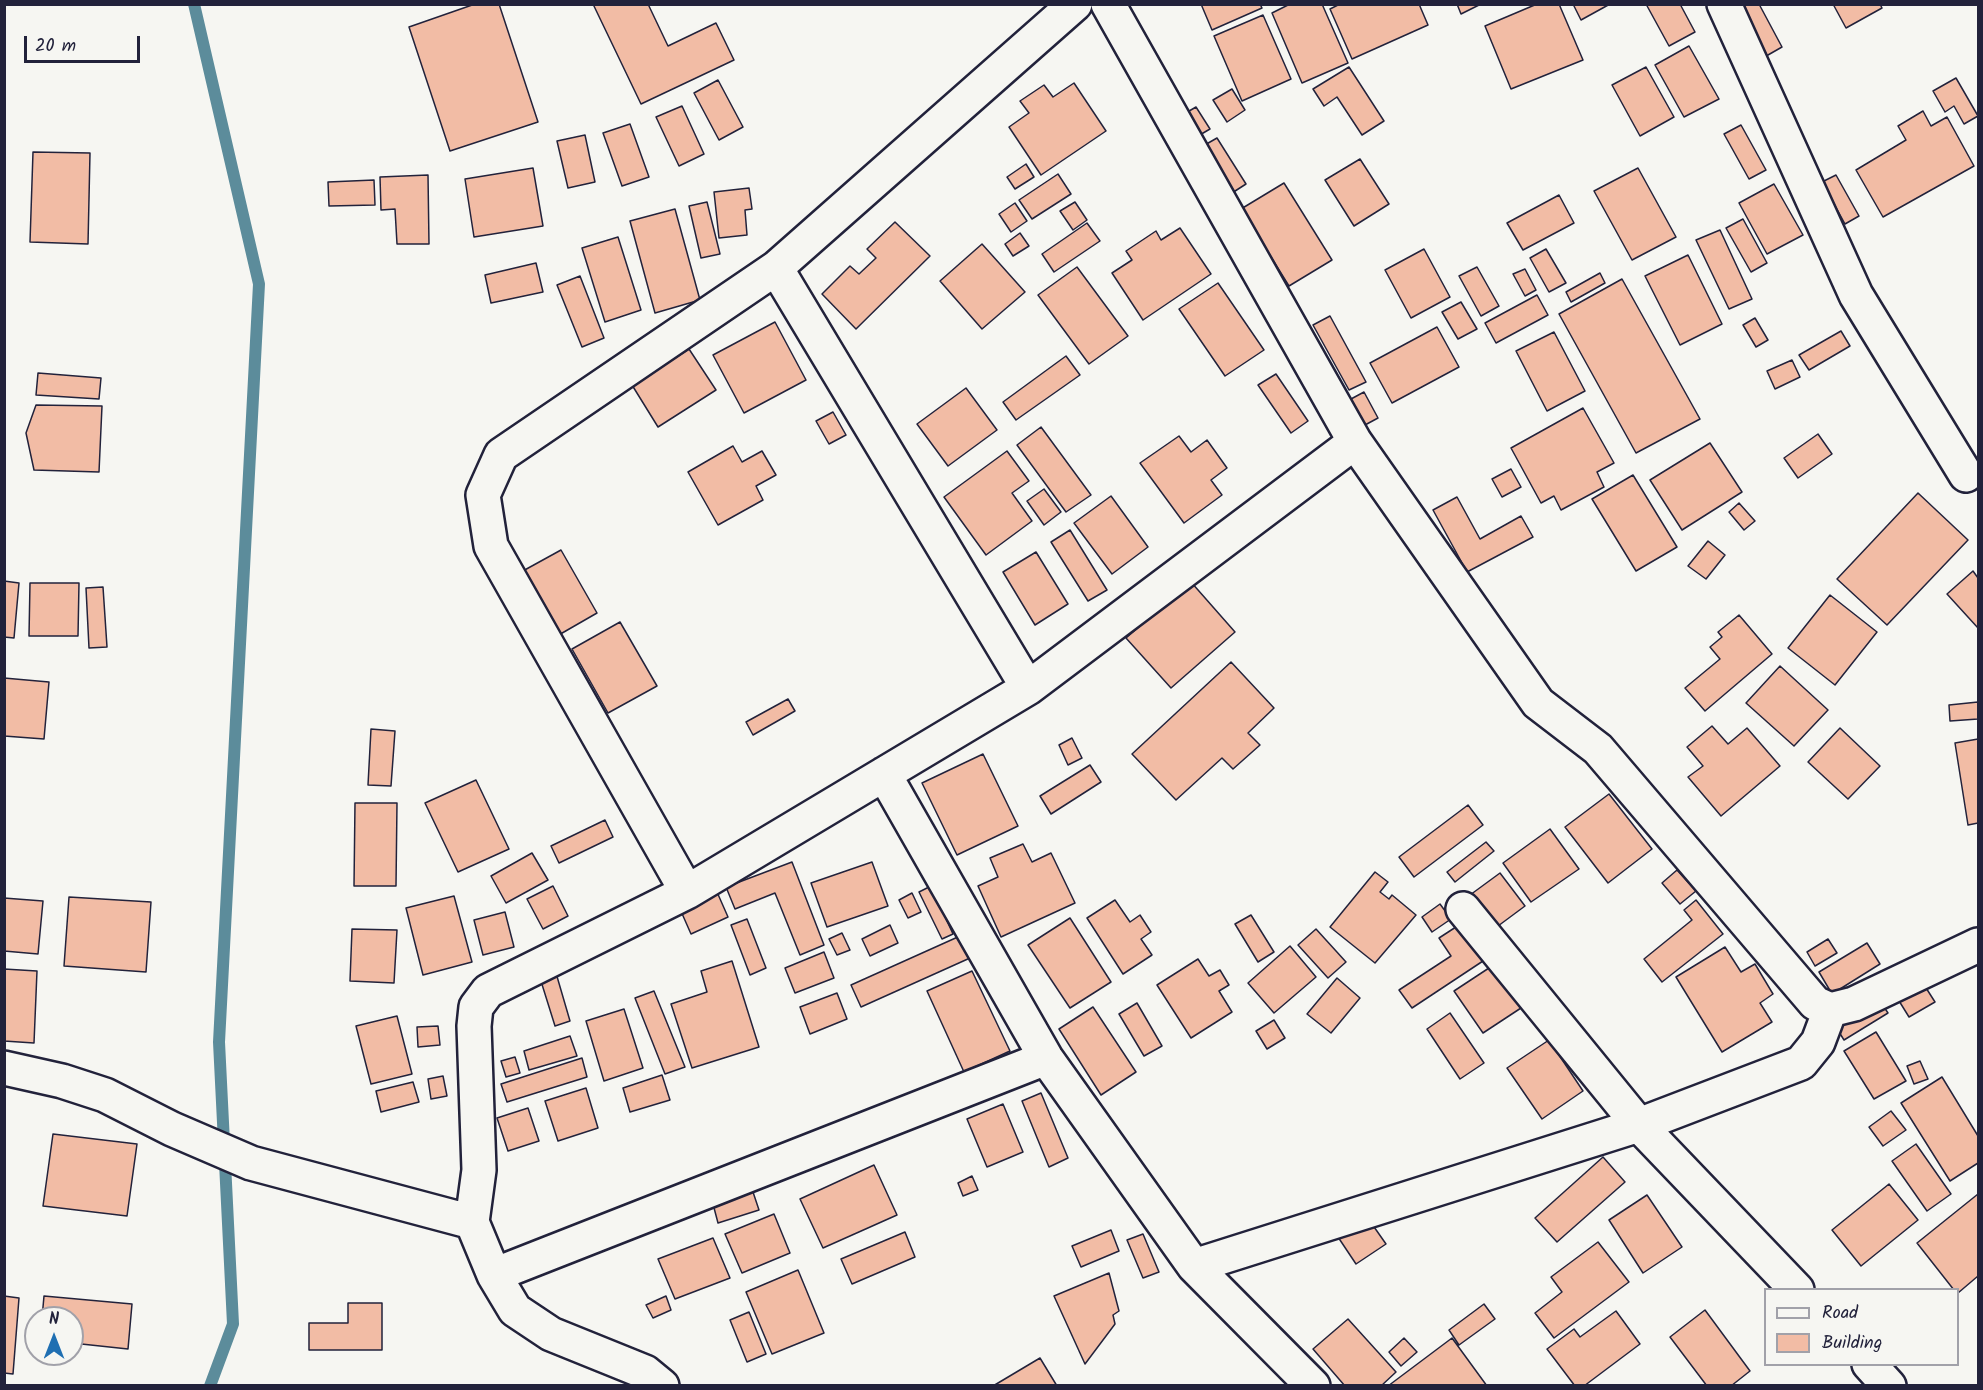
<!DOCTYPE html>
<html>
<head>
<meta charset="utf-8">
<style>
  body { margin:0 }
  #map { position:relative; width:1983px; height:1390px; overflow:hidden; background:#f6f6f2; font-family:Kalam,sans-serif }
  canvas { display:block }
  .frame { position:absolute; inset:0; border:6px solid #22223b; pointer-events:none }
  .legend { position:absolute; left:1764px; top:1288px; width:195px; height:78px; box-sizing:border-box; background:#f6f6f2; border:2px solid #a1a1a9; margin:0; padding:8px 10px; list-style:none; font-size:18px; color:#22223b }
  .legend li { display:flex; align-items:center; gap:12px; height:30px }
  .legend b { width:30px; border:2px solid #a1a1a9 }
  .north { position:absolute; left:24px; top:1306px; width:60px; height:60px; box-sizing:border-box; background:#f6f6f2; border:2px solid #a1a1a9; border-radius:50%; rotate:0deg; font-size:16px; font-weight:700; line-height:24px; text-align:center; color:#22223b }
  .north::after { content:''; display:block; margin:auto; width:21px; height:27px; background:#1f6fb2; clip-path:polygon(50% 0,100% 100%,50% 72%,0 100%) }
  .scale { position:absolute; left:24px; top:36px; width:116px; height:27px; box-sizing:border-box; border:3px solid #22223b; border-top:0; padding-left:8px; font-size:18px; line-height:21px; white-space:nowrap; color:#22223b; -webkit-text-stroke:4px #f6f6f2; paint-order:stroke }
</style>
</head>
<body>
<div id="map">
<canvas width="1983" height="1390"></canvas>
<div class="frame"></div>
<ul class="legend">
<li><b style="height:8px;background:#f6f6f2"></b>Road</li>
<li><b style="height:16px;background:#f2bca5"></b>Building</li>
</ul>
<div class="north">N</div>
<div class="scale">20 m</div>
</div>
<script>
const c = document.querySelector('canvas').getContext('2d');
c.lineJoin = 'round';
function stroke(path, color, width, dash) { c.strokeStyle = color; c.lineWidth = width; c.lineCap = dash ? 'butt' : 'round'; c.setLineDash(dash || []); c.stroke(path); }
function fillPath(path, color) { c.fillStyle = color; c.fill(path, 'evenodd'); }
stroke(new Path2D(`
  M194,4L259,284L219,1042L233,1324L210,1386`), '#5c8c9b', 12);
const building = new Path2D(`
  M475,4H499L538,122L450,151L409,27Z
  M593,4H648L668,46L716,23L734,60L641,104Z
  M1201,4H1260L1262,8L1212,30Z
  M1290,4H1322L1348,63L1302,83L1272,13Z
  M1340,4H1419L1428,25L1352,59L1330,9Z
  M1457,4H1481L1461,14Z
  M1537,4H1559L1583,60L1511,89L1485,26Z
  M1573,4H1610L1581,20Z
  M1646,4H1680L1695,32L1669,46Z
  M1732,4H1759L1782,47L1761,59Z
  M1833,4H1880L1882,8L1846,28Z
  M1263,15L1291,79L1242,101L1214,36Z
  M1689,46L1719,99L1684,117L1655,65Z
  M1349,67L1384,121L1362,135L1337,97L1324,106L1313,89Z
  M1646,67L1674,117L1640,136L1612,85Z
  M1956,78L1978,116L1964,124L1954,106L1945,112L1933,91Z
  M718,80L743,127L719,140L694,93Z
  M1074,83L1106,131L1041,175L1009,127L1029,113L1020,101L1044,85L1053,97Z
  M1232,89L1245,110L1227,122L1213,100Z
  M682,106L704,154L679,166L656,117Z
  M1196,107L1210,129L1198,136L1184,114Z
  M1923,111L1931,126L1947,117L1974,166L1883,217L1856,170L1906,140L1898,126Z
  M630,124L649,177L622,186L603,133Z
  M1741,125L1766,170L1749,179L1724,134Z
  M585,135L595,182L568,188L557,141Z
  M1217,138L1246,184L1232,193L1203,146Z
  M33,152L90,153L88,244L30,242Z
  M1360,159L1389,204L1354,226L1325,180Z
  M1026,164L1034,177L1015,189L1007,177Z
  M533,168L543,226L474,237L465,179Z
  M1638,168L1676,237L1632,260L1594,191Z
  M1058,174L1071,194L1032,219L1019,200Z
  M428,175L429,244H397L395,209L381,210L380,177Z
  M1836,175L1859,216L1845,224L1822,182Z
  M374,180L375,205L329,206L328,182Z
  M1284,183L1332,260L1289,286L1241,209Z
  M1774,184L1803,235L1767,254L1739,203Z
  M749,188L752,209L745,210L747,235L719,238L714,192Z
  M1559,195L1574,223L1523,250L1507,223Z
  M707,202L720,254L701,258L689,206Z
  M1075,202L1087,220L1073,230L1060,211Z
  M1015,203L1027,221L1011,232L999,214Z
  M675,209L700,300L655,313L630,221Z
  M1743,219L1767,263L1751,272L1726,228Z
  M895,222L930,256L856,329L822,294L850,266L859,274L876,258L867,249Z
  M1087,223L1100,241L1054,272L1042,254Z
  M1180,228L1211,274L1143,320L1112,273L1132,260L1126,251L1156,231L1161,240Z
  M1720,230L1752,299L1729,309L1696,240Z
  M1020,233L1029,246L1013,256L1005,244Z
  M618,237L641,310L605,322L582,248Z
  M982,244L1025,292L982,329L940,281Z
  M1424,249L1450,297L1411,318L1385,270Z
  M1546,249L1566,283L1549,292L1530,258Z
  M1688,255L1722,324L1680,345L1645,276Z
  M536,263L543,292L491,303L485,275Z
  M1077,267L1128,336L1089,364L1038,295Z
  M1477,267L1499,306L1481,316L1459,276Z
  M1525,269L1536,290L1525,296L1513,274Z
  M1600,273L1605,283L1571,302L1566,292Z
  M580,276L604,338L582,347L557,285Z
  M1622,279L1700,419L1636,453L1559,314Z
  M1218,283L1264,350L1225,376L1179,309Z
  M1537,295L1548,315L1496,343L1485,323Z
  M1461,302L1477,329L1458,339L1442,312Z
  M1330,316L1366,382L1349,390L1313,325Z
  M1755,318L1768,340L1756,347L1743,325Z
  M775,322L806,380L744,413L713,355Z
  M1437,327L1459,367L1392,403L1370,363Z
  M1841,331L1850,346L1809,370L1799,355Z
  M1554,332L1585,391L1547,411L1516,351Z
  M689,349L716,390L658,427L632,385Z
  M1066,356L1080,375L1016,420L1003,402Z
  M1792,360L1800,377L1775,389L1767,371Z
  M38,373L101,378L99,399L36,395Z
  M1276,374L1308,421L1291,433L1258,385Z
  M966,388L997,430L948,466L917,424Z
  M1364,392L1378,418L1365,425L1351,399Z
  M36,405L102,406L99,472L34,470L26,433Z
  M1583,408L1614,463L1597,472L1604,487L1561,510L1554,496L1541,503L1511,448Z
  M833,412L846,435L829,444L816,421Z
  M1041,427L1091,495L1066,512L1017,445Z
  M1818,434L1832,454L1798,478L1784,458Z
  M1179,436L1191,452L1207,440L1227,468L1211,480L1222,495L1184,523L1140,463Z
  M1710,443L1742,492L1682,530L1650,480Z
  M733,446L742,462L762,451L776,475L756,486L763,500L718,525L688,472Z
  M1007,451L1029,481L1012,493L1032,521L986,555L944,497Z
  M1511,469L1521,487L1502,497L1492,479Z
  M1633,475L1677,547L1636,571L1592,499Z
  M1044,489L1061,512L1044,525L1027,501Z
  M1918,493L1968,540L1887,625L1837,579Z
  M1111,496L1148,547L1112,574L1074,523Z
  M1457,497L1480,539L1521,516L1533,537L1467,572L1433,510Z
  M1739,503L1755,521L1744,530L1729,512Z
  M1070,530L1107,590L1088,601L1051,542Z
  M1708,541L1725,555L1706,579L1688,566Z
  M561,550L597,613L557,636L521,572Z
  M1036,552L1068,604L1035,625L1003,572Z
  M1973,571L1978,578V628L1947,594Z
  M4,581L19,583L14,638L4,637Z
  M1191,582L1235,632L1171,688L1126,638Z
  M30,583H79L78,636H29Z
  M103,587L107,647L89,648L86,588Z
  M1830,595L1877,632L1835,685L1788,648Z
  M1739,615L1772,654L1705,711L1685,688L1720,659L1710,647L1722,637L1718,632Z
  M620,622L657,686L608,713L572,649Z
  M1231,662L1274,708L1248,733L1260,745L1233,769L1222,758L1176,800L1132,754Z
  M1780,666L1828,710L1794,746L1746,703Z
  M4,678L49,682L44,739L4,736Z
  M788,699L795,711L753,735L746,722Z
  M1978,702V719L1950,721L1949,705Z
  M1712,726L1728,744L1747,728L1780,766L1721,816L1688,777L1703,766L1687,747Z
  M1840,728L1880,766L1848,799L1808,762Z
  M371,729L395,731L391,786L368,785Z
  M1072,738L1082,758L1068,765L1059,745Z
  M1978,739V823L1968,825L1955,743Z
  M983,754L1018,826L957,855L922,783Z
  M1090,765L1101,782L1051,814L1040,796Z
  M476,780L509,849L458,872L425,803Z
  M1609,794L1652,849L1608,883L1565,827Z
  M355,803H397L396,886H354Z
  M1468,805L1483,825L1414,877L1399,857Z
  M605,820L613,837L559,863L551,846Z
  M1550,829L1579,869L1531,902L1503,863Z
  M1486,842L1494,851L1455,882L1447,872Z
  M1023,844L1032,862L1051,853L1075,903L1001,937L978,886L998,877L990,858Z
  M532,853L548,880L506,903L491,876Z
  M792,862L824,945L800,955L775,893L735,909L726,887Z
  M872,862L888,906L827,927L811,883Z
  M1677,870L1696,891L1680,904L1662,883Z
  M1375,872L1388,882L1380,892L1389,899L1392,895L1416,915L1375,963L1330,927Z
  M1500,873L1525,906L1494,929L1470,895Z
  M553,886L568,916L543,929L527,899Z
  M931,886L953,934L942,939L919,892Z
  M717,892L728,917L691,934L680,909Z
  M912,893L921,912L908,918L899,900Z
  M454,896L472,962L423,975L406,908Z
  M69,897L151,902L146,972L64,966Z
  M4,898L43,901L38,954L4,951Z
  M1115,900L1130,922L1140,915L1151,932L1141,939L1152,955L1123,974L1087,918Z
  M1696,900L1723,934L1662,982L1644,959L1692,920L1684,910Z
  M1440,904L1451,919L1432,932L1422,917Z
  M505,912L514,947L483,955L474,920Z
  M1251,915L1274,952L1258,962L1235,924Z
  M1070,918L1111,982L1070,1008L1028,945Z
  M747,919L766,968L750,975L731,925Z
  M890,925L898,943L870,956L862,939Z
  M1459,925L1483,961L1412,1008L1399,990L1451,956L1439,938Z
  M352,929L397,930L394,983L350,981Z
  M1316,929L1346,962L1328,978L1298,945Z
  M842,933L850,950L837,955L829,939Z
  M960,936L970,958L861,1007L851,985Z
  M1828,939L1837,953L1815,966L1807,952Z
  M1867,943L1880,964L1832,994L1819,972Z
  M1290,946L1316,977L1274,1013L1248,983Z
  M1725,947L1741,972L1755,964L1773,994L1760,1003L1772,1022L1722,1052L1676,977Z
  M824,952L834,978L795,993L785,968Z
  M1198,959L1209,976L1220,970L1229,985L1219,991L1232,1012L1191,1038L1157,985Z
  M732,961L759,1047L692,1068L671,1004L707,992L701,971Z
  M1492,966L1521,1008L1483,1033L1454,991Z
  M4,969L37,971L34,1043L4,1041Z
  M972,971L1010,1051L964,1072L927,991Z
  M556,973L570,1021L555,1026L540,978Z
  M1337,978L1360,998L1331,1033L1307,1014Z
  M1921,980L1935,1002L1909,1017L1896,996Z
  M654,991L685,1067L665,1074L635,998Z
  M837,993L847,1019L810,1034L800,1007Z
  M1878,998L1888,1013L1844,1040L1834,1024Z
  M1137,1003L1162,1046L1144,1056L1119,1014Z
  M1093,1007L1136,1072L1101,1095L1059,1029Z
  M624,1009L643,1068L604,1081L586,1021Z
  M1450,1013L1484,1063L1460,1079L1427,1029Z
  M397,1016L412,1074L371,1084L356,1026Z
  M1274,1020L1285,1038L1267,1049L1256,1031Z
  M438,1026L440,1045L418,1047L417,1027Z
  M1876,1032L1906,1081L1874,1099L1844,1051Z
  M570,1036L577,1056L529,1070L524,1051Z
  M1549,1040L1583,1091L1542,1119L1507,1068Z
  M515,1057L520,1073L506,1077L501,1061Z
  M582,1058L587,1077L507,1102L501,1084Z
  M1920,1061L1928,1079L1914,1084L1907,1066Z
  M662,1075L670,1100L630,1112L623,1088Z
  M443,1076L447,1096L431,1099L428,1079Z
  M1942,1077L1978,1136V1163L1950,1181L1901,1103Z
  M413,1082L419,1102L381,1112L376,1091Z
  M586,1088L598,1128L558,1141L545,1101Z
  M1041,1093L1068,1158L1049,1167L1022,1101Z
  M1003,1104L1023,1152L987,1167L967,1119Z
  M528,1108L539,1141L508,1151L497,1118Z
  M1891,1111L1906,1130L1883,1146L1869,1127Z
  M53,1134L137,1144L127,1216L43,1206Z
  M1916,1144L1951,1194L1927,1211L1892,1161Z
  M1603,1157L1625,1182L1557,1242L1535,1218Z
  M874,1165L897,1215L823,1248L800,1199Z
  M972,1176L978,1190L963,1196L958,1183Z
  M1889,1184L1918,1220L1861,1266L1832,1230Z
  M753,1192L759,1210L718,1223L713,1204Z
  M1978,1194V1276L1958,1293V1290H1954L1917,1243Z
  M1647,1195L1682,1247L1643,1273L1609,1220Z
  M774,1214L790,1253L742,1273L725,1234Z
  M1365,1214L1386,1244L1356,1264L1336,1234Z
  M1111,1230L1119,1251L1081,1267L1072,1246Z
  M905,1232L915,1257L852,1284L841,1259Z
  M1143,1234L1159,1272L1143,1278L1127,1240Z
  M713,1238L730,1278L675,1299L658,1259Z
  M1598,1242L1629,1282L1554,1338L1535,1313L1562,1292L1551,1277Z
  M798,1270L824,1333L772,1354L746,1292Z
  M1109,1273L1119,1311L1113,1315L1115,1324L1085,1364L1054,1296Z
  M4,1296L19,1298L13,1374L4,1373Z
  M44,1296L132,1304L128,1349L72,1343V1318H42Z
  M666,1296L671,1310L653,1318L646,1305Z
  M348,1303H382V1350H309V1323H348Z
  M1484,1304L1495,1319L1459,1345L1449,1330Z
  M1705,1310L1750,1371L1731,1386H1707L1670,1337Z
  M1616,1311L1640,1344L1584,1386H1575L1547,1349L1574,1329L1580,1337Z
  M749,1312L766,1354L747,1362L730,1320Z
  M1348,1319L1396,1372L1381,1386H1345L1313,1349Z
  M1404,1338L1417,1352L1401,1366L1389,1352Z
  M1452,1338L1487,1386H1388Z
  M1040,1358L1057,1386H993Z`);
fillPath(building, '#f2bca5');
stroke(building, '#22223b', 1.5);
const street = new Path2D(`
  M1108,4L1355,442L1538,703L1598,749L1815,1003L1830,1010L1854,1004L1978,945
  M1724,4L1856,295L1966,475
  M776,268L1028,688
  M884,774L1046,1058L1194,1266L1313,1386
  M687,892L491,546L483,495L501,455L776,268L1075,4
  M1463,909L1639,1125L1797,1290
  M4,1068L62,1081L105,1095L172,1129L251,1163L472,1222
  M1194,1266L1639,1125L1801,1063L1818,1042L1830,1010
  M494,1275L1046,1058
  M1869,1364L1889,1386
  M662,1386L645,1372L551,1334L515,1310L494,1275L472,1222L479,1170L474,1026L476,1007L488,991L687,892L1028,688L1355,442`);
stroke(street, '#22223b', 38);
stroke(street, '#f6f6f2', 33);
</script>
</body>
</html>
